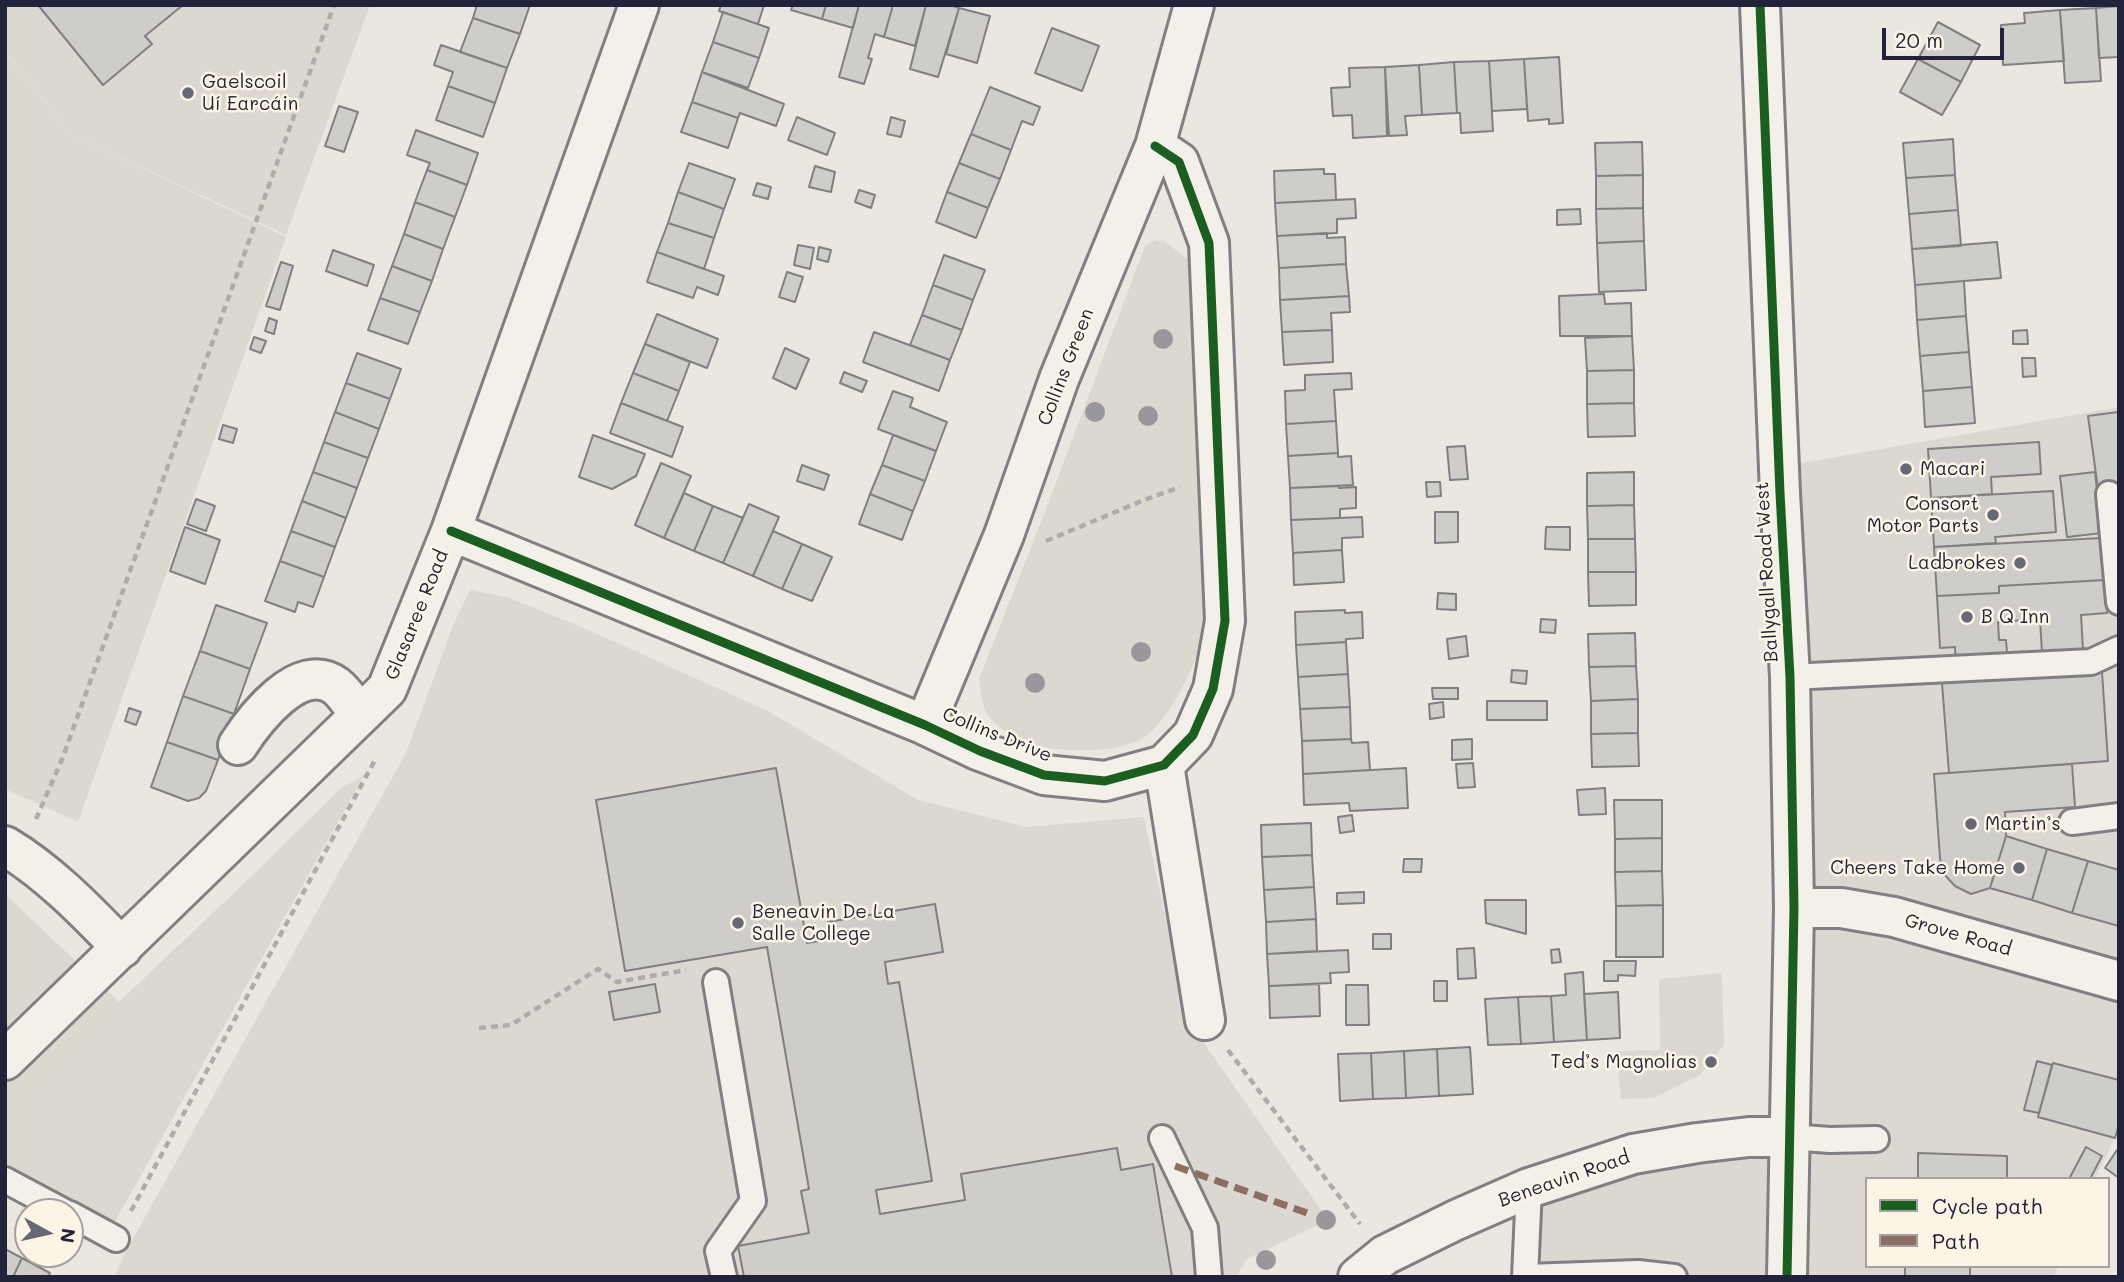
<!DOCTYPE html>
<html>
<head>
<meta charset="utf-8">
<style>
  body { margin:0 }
  #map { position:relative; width:2124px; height:1282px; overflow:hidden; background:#eae7e0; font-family:Mali,sans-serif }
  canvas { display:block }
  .frame { position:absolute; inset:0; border:7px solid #22223b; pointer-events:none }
  .legend { position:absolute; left:1865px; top:1177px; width:245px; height:91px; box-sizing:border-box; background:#fcf5e5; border:2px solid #a5a1a1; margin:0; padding:9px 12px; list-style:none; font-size:21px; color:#22223b }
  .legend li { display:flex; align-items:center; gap:14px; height:35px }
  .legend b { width:35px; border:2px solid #a5a1a1 }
  .north { position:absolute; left:14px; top:1198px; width:70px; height:70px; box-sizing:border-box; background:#fcf5e5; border:2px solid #a5a1a1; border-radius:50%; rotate:98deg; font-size:19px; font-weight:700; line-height:28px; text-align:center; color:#22223b }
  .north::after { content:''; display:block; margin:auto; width:24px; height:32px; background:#686775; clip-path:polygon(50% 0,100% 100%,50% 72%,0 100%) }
  .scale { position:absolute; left:1882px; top:28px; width:122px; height:32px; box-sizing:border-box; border:4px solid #22223b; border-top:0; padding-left:9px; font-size:21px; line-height:24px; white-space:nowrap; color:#22223b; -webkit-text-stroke:5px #fcf5e5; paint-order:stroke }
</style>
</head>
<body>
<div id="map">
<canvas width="2124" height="1282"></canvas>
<div class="frame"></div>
<ul class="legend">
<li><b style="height:9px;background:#1b5e20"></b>Cycle path</li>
<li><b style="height:9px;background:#8d6e63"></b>Path</li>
</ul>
<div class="north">N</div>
<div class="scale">20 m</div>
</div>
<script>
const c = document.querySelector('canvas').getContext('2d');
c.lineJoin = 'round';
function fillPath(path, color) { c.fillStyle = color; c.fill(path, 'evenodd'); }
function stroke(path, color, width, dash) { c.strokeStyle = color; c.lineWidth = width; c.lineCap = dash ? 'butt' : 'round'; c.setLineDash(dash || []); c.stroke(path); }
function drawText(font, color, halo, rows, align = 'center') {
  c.font = font + ' Mali,sans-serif'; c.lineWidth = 5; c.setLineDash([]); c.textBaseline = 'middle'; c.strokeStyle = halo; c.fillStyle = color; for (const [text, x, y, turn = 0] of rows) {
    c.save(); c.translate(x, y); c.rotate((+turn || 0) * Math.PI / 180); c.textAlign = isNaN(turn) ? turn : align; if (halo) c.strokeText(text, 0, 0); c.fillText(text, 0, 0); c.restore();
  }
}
fillPath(new Path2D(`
  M5,5H370L286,235L71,134L5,52Z
  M2119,407V1129L2095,1179H1867V1266H2058L2054,1277H1524L1528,1190L1778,1140L1779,467Z
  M470,590L507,597L584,628L768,711L918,800L1027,827L1144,817L1187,1019L1328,1220L1247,1259L1236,1277H114L127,1249L406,753L454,623Z`), '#dcd7d1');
fillPath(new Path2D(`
  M5,53L71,134L286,237L78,822L5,789Z
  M1155,240L1164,241L1191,262L1206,635C1190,670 1177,710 1147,735C1121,756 1051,753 1022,741C1013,737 1002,729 995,723C982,711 981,696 979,679L1043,517L1145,246Z
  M364,775L111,1229L5,1172V894L119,1002L260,868L340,789Z
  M410,796L551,862L465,1043L556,1086L487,1224L254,1111L325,977Z
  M1131,838L1169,1085L1046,1104L1007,857Z
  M1006,951L1044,1131L951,1150L914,970Z
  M1722,973L1724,1045L1700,1075L1654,1098L1621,1099L1616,1051L1660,1050L1659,979Z
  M298,1199L464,1277H262Z`), '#dcd8d0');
const building = new Path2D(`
  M38,5H183L145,36L152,44L103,85Z
  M477,5H530L520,34L473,18Z
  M721,5H764L758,24L719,11Z
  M793,5H826L822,19L791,10Z
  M826,5H859L853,28L822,19Z
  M859,5H893L884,37L875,34L868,58L872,59L864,84L839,77Z
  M893,5H926L915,46L884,37Z
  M926,5H950L959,8L938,77L910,69Z
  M2119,6V57L2099,58L2096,8Z
  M959,8L990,16L977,63L946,54Z
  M2096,8L2101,81L2065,83L2060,10Z
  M2060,10L2064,61L2003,65L2001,25L2025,23L2024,13Z
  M723,12L769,28L759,58L713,42Z
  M473,18L520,34L507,68L460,52Z
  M1938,22L1980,45L1961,82L1918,59Z
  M1052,28L1099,46L1082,91L1035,73Z
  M713,42L759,58L748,88L702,72Z
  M441,45L507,68L495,103L448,86L453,72L434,65Z
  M1559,57L1563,123L1549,124V119L1528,121L1524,59Z
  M1524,59L1527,109L1492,111L1489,61Z
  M1918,59L1961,82L1942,115L1900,92Z
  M1489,61L1493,131L1461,133L1460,113H1457L1454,62Z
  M1454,62L1457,113L1422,115L1419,65Z
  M1419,65L1422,115L1405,116L1407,135L1389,136L1385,67Z
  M1385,67L1387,136L1353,138L1352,115L1333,116L1331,88L1350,87L1349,68Z
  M702,72L784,104L776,126L740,113L738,118L692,102Z
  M448,86L495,103L483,137L436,120Z
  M990,87L1040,107L1033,125L1022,121L1011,150L971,134Z
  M692,102L738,118L728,148L681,132Z
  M339,106L358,112L344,152L325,146Z
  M797,117L835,133L827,155L788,140Z
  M891,117L905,121L901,137L887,134Z
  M416,130L478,153L467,185L427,170L430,163L407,155Z
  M971,134L1011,150L1000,179L959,163Z
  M1953,139L1955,175L1906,178L1903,143Z
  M1642,142L1643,175L1596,176L1595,143Z
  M689,163L735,179L724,209L678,192Z
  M959,163L1000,179L988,208L947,192Z
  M815,166L835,172L831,192L809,187Z
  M1324,169V174H1335L1336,200L1275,203L1274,171Z
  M427,170L467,185L455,217L415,202Z
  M1643,175V208L1596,209V176Z
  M1955,175L1958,210L1909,214L1906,178Z
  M757,183L771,187L768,199L753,195Z
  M859,190L875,195L871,208L855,202Z
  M678,192L724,209L714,238L668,223Z
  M947,192L988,208L976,238L936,222Z
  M1355,199L1356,218L1337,219V233L1277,236L1275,203Z
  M415,202L455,217L443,249L404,234Z
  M1643,208L1644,241L1597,243L1596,209Z
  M1580,209L1581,224L1557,225V210Z
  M1958,210L1961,246L1912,249L1909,214Z
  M668,223L714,238L704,269L657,252Z
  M1327,233V238L1345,237L1346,264L1279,268L1277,236Z
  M404,234L443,249L432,281L392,266Z
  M1644,241L1646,290L1599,292L1597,243Z
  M1997,242L2001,278L1915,285L1912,249Z
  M798,245L814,248L810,269L794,265Z
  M819,247L831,250L828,262L817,259Z
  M333,250L374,265L367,286L326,271Z
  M657,252L724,276L718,295L697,287L693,298L647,282Z
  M944,255L985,270L973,300L933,285Z
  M281,262L293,266L280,310L266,306Z
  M1346,264L1349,296L1280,300L1279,268Z
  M392,266L432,281L420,312L380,298Z
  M787,272L803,277L795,302L779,297Z
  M1964,281L1966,316L1917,320L1915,285Z
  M933,285L973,300L962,330L922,315Z
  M1604,294L1605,304L1631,303L1632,336H1560L1559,296Z
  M1349,296L1350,312L1331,313L1332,330L1282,332L1280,300Z
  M380,298L420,312L408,344L368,330Z
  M657,314L718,339L707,368L645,344Z
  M922,315L962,330L950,360L910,345Z
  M1966,316L1969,352L1920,356L1917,320Z
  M269,318L277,321L274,334L265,331Z
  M1332,330L1333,362L1284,365L1282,332Z
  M2027,330L2028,344H2013V331Z
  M874,332L950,360L939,391L863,362Z
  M1632,336L1634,370L1587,371L1585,338Z
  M254,337L266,341L261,353L250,349Z
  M645,344L690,362L679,391L633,373Z
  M785,348L809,359L796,389L773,378Z
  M1969,352L1972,387L1923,391L1920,356Z
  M357,353L401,369L390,399L346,383Z
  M2022,358H2035L2036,376L2023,377Z
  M1634,370V403L1587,404V371Z
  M844,372L867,381L862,392L840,383Z
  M633,373L679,391L667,421L621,403Z
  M1351,373L1352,389L1334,390L1336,421L1286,424L1285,391L1305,390V375Z
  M346,383L390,399L379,429L335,412Z
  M1972,387L1975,423L1925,427L1923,391Z
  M893,391L913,398L910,407L947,422L936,451L878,429Z
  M621,403L683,427L672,457L610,433Z
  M1634,403L1635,436L1588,437L1587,404Z
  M335,412L379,429L368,458L324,442Z
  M2118,412L2119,486L2098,489L2088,416Z
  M1336,421L1338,453L1288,456L1286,424Z
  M223,425L237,429L233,443L219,439Z
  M593,435L645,454L636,476L612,489L579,477Z
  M893,435L936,451L925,481L882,465Z
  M324,442L368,458L357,488L313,472Z
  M2039,442L2041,474L1991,477L1992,494L1931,498L1928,449Z
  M1465,446L1468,479L1450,480L1447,447Z
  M1338,453V457L1351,456L1353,485L1290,488L1288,456Z
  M661,463L691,476L664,538L635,525Z
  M802,465L829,475L824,490L797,481Z
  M882,465L925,481L913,511L870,494Z
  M313,472L357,488L346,518L302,501Z
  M1634,472V505L1587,506V473Z
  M2095,472L2102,533L2067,537L2060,476Z
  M1426,482H1440L1441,496L1427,497Z
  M1340,486L1339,488L1356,487V508L1340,509V518L1291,520L1290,488Z
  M2053,491L2056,532L1995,537L1996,543L1934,547L1931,498Z
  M684,493L713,506L694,551L664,538Z
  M870,494L913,511L902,540L859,524Z
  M196,499L215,506L206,531L187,524Z
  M302,501L346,518L335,547L291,531Z
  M749,504L779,517L753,576L723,563Z
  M1634,505L1635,539H1588L1587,506Z
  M713,506L743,518L723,563L694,551Z
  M1435,512H1458V542L1435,543Z
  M1362,517L1363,537L1342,538V550L1293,553L1291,520Z
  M185,527L220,540L205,584L170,571Z
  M1546,527H1570V550L1545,549Z
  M291,531L335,547L324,577L280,561Z
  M773,531L802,544L782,589L753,576Z
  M2102,538L2105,580L1999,586V593L1937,596L1934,547Z
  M1588,539H1635L1636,572H1588Z
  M802,544L832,557L812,601L782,589Z
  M1342,550L1344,582L1294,585L1293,553Z
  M280,561L324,577L313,607L298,602L295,612L265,601Z
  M1588,572H1636V605L1589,606Z
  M2105,580L2107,613L2081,615L2083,650L2042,653L2040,619L1998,622L1999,640H2006L2008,664L1956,667L1955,647L1940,648L1937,596L1999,593V586Z
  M1438,593L1456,594V610L1437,609Z
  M216,605L267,623L250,669L200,651Z
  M1345,610V613L1362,612L1363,638L1346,639V642L1296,645L1295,612Z
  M1541,619L1556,620L1555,633L1540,632Z
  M1635,633L1636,666L1589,667L1588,634Z
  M1466,636L1468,656L1449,659L1447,639Z
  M1346,642L1348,674L1298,677L1296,645Z
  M200,651L250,669L234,714L183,696Z
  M1636,666L1638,699L1591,701L1589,667Z
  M1512,670L1527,671L1526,684L1511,682Z
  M2102,672L2108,761L1949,773L1942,683Z
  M1348,674L1350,707L1300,709L1298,677Z
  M1432,688H1458V699H1433Z
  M183,696L234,714L218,760L167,742Z
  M1638,699V733L1591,734V701Z
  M1487,701H1547V720H1487Z
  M1443,702L1444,717L1430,719L1429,704Z
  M1350,707L1351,739L1302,741L1300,709Z
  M129,708L141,712L136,725L125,721Z
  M1638,733L1639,766L1592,767L1591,734Z
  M1351,739L1352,743L1368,742L1370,770L1303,774L1302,741Z
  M1472,739V759L1452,760V740Z
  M167,742L218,760L206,791L199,798L188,801L151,787Z
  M1473,763L1475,787L1458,788L1456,764Z
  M2072,764L2075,807L2005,812L2006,836L1990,888L1971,894L1955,886L1943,873L1940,858L1934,774Z
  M776,768L807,943L832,939L828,922L935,904L943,952L885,962L888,984L899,982L932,1181L876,1190L880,1214L965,1200L961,1174L1117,1148L1121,1170L1153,1164L1172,1277H744L738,1246L809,1233L801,1191L809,1189L767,947L625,971L596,800Z
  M1406,768L1408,808L1350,811L1349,803L1304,805L1303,774Z
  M1605,788L1606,814L1579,815L1577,790Z
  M1614,800H1662V838L1615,839Z
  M1352,815L1354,831L1340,833L1338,817Z
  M1311,823L1312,855L1262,857L1261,825Z
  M2006,836L2047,849L2032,900L1990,888Z
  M1662,838V871L1615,872V839Z
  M2047,849L2088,861L2072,913L2032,900Z
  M1312,855L1314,887L1264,890L1262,857Z
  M1404,859H1422L1421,872H1403Z
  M2088,861L2119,870V926L2072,913Z
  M1662,871L1663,905L1616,906L1615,872Z
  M1314,887L1316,919L1266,922L1264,890Z
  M1364,892V903L1337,904V893Z
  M1485,900H1526V934L1486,923Z
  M1663,905V957H1616V906Z
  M1316,919L1317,951L1267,954L1266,922Z
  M1373,934H1391V949H1373Z
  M1474,948L1476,978L1458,979L1457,949Z
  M1559,949L1561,962L1552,963L1551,950Z
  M1348,950L1349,972L1330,973L1331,983L1269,986L1267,954Z
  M1604,961H1636L1635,976L1618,975V981H1604Z
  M1583,972L1587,1040L1554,1042L1551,996L1566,995L1565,974Z
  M1434,981H1447V1001H1434Z
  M655,984L660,1012L614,1020L609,992Z
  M1319,984L1320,1016L1270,1018L1269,986Z
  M1346,985H1368L1369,1025H1346Z
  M1618,992L1620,1038L1587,1040L1584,994Z
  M1551,996L1554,1042L1521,1044L1518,997Z
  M1518,997L1521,1044L1488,1045L1485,999Z
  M1470,1047L1473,1094L1439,1096L1437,1049Z
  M1437,1049L1439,1096L1406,1098L1404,1051Z
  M1404,1051L1406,1098L1373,1099L1371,1053Z
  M1371,1053L1373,1099L1340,1101L1338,1054Z
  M2037,1061L2052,1065L2039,1113L2024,1110Z
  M2053,1063L2119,1080V1125L2115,1138L2038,1117Z
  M2086,1147L2102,1156L2090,1179H2069Z
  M2119,1147V1178L2105,1168Z
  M1918,1153L2007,1156V1179H1918Z
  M5,1249L22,1258L13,1277H5Z
  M22,1258L50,1273L48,1277H13Z
  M1905,1266H1970V1277H1905Z`);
fillPath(building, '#cfcdc9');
stroke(building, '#807f81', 2);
const lane = new Path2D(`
  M2109,494L2119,602
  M1790,677L2091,662L2119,649
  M2072,822L2119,816
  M716,982L753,1201L718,1251L724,1277
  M1789,1137L1830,1140L1876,1139
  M1162,1138L1205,1228L1209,1277
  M5,1180L65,1212
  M70,1214L116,1239
  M1525,1277L1529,1188
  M1527,1277L1638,1273L1674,1277`);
const street = new Path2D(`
  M451,531L925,725L980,751L1044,775L1105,781L1164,765L1193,735L1213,689L1225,621L1209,243L1179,162L1155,146
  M925,725L1004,535L1059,379L1155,146L1194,5
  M238,745C254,720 300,659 336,686C345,693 353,706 360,715
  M1164,765L1205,1020
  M5,846C49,872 87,912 122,948
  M1794,908H1841L1894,917L2119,981
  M5,1060L387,689L451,531L639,5
  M1358,1277L1385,1255L1456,1220L1529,1188L1633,1154L1697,1143L1749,1137H1789`);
const secondary = new Path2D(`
  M1760,5L1780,493L1790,677L1794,908L1787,1277`);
stroke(lane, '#807f81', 30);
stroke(street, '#807f81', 44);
stroke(secondary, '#807f81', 44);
stroke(new Path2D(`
  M1046,541L1144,500L1180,487
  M36,819L63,757L334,5
  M479,1028L511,1025L598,969L617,982L686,970
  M1228,1050L1360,1224
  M131,1211L375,760`), '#aeacab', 4.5, [7, 5]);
stroke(lane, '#f3f0ea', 24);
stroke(street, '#f3f0ea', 38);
stroke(secondary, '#f3f0ea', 38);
stroke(new Path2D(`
  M1175,1166L1310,1214`), '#8d6e63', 7, [14, 7]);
stroke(new Path2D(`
  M1760,5L1780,493L1790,677L1794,908L1787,1277
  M451,531L925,725L980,751L1044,775L1105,781L1164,765L1193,735L1213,689L1225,621L1209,243L1179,162L1155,146`), '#1b5e20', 9);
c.fillStyle = '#99979c';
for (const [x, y] of [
  [1163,339],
  [1095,412],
  [1148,416],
  [1141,652],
  [1035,683],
  [1326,1220],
  [1266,1260]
]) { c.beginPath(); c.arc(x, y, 10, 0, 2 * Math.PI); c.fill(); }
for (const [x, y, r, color] of [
  [188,93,7,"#686775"],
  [1906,469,7,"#686775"],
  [1993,515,7,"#686775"],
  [2020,563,7,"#686775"],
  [1967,617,7,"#686775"],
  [1971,824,7,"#686775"],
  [2019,868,7,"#686775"],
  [738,923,7,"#686775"],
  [1711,1062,7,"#686775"]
]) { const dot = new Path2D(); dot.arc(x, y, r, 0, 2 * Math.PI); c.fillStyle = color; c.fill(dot); stroke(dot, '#fcf5e5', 2.5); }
drawText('19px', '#22223b', '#fcf5e5', [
  ["Gaelscoil",202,82],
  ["Uí Earcáin",202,104],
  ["Macari",1920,469],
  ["Consort",1979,504,"right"],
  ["Motor Parts",1979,526,"right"],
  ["Ladbrokes",2006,563,"right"],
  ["B Q Inn",1981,617],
  ["Martin’s",1985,824],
  ["Cheers Take Home",2005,868,"right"],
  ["Beneavin De La",752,912],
  ["Salle College",752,934],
  ["Ted’s Magnolias",1697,1062,"right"]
], 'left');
drawText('19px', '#22223b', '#fcf5e5', [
  ["Collins Green",1066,367,-69],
  ["Ballygall Road West",1767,572,-93],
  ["Glasaree Road",417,615,-68],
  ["Collins Drive",997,735,22],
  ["Grove Road",1958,935,16],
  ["Beneavin Road",1564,1179,-19]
]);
</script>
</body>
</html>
